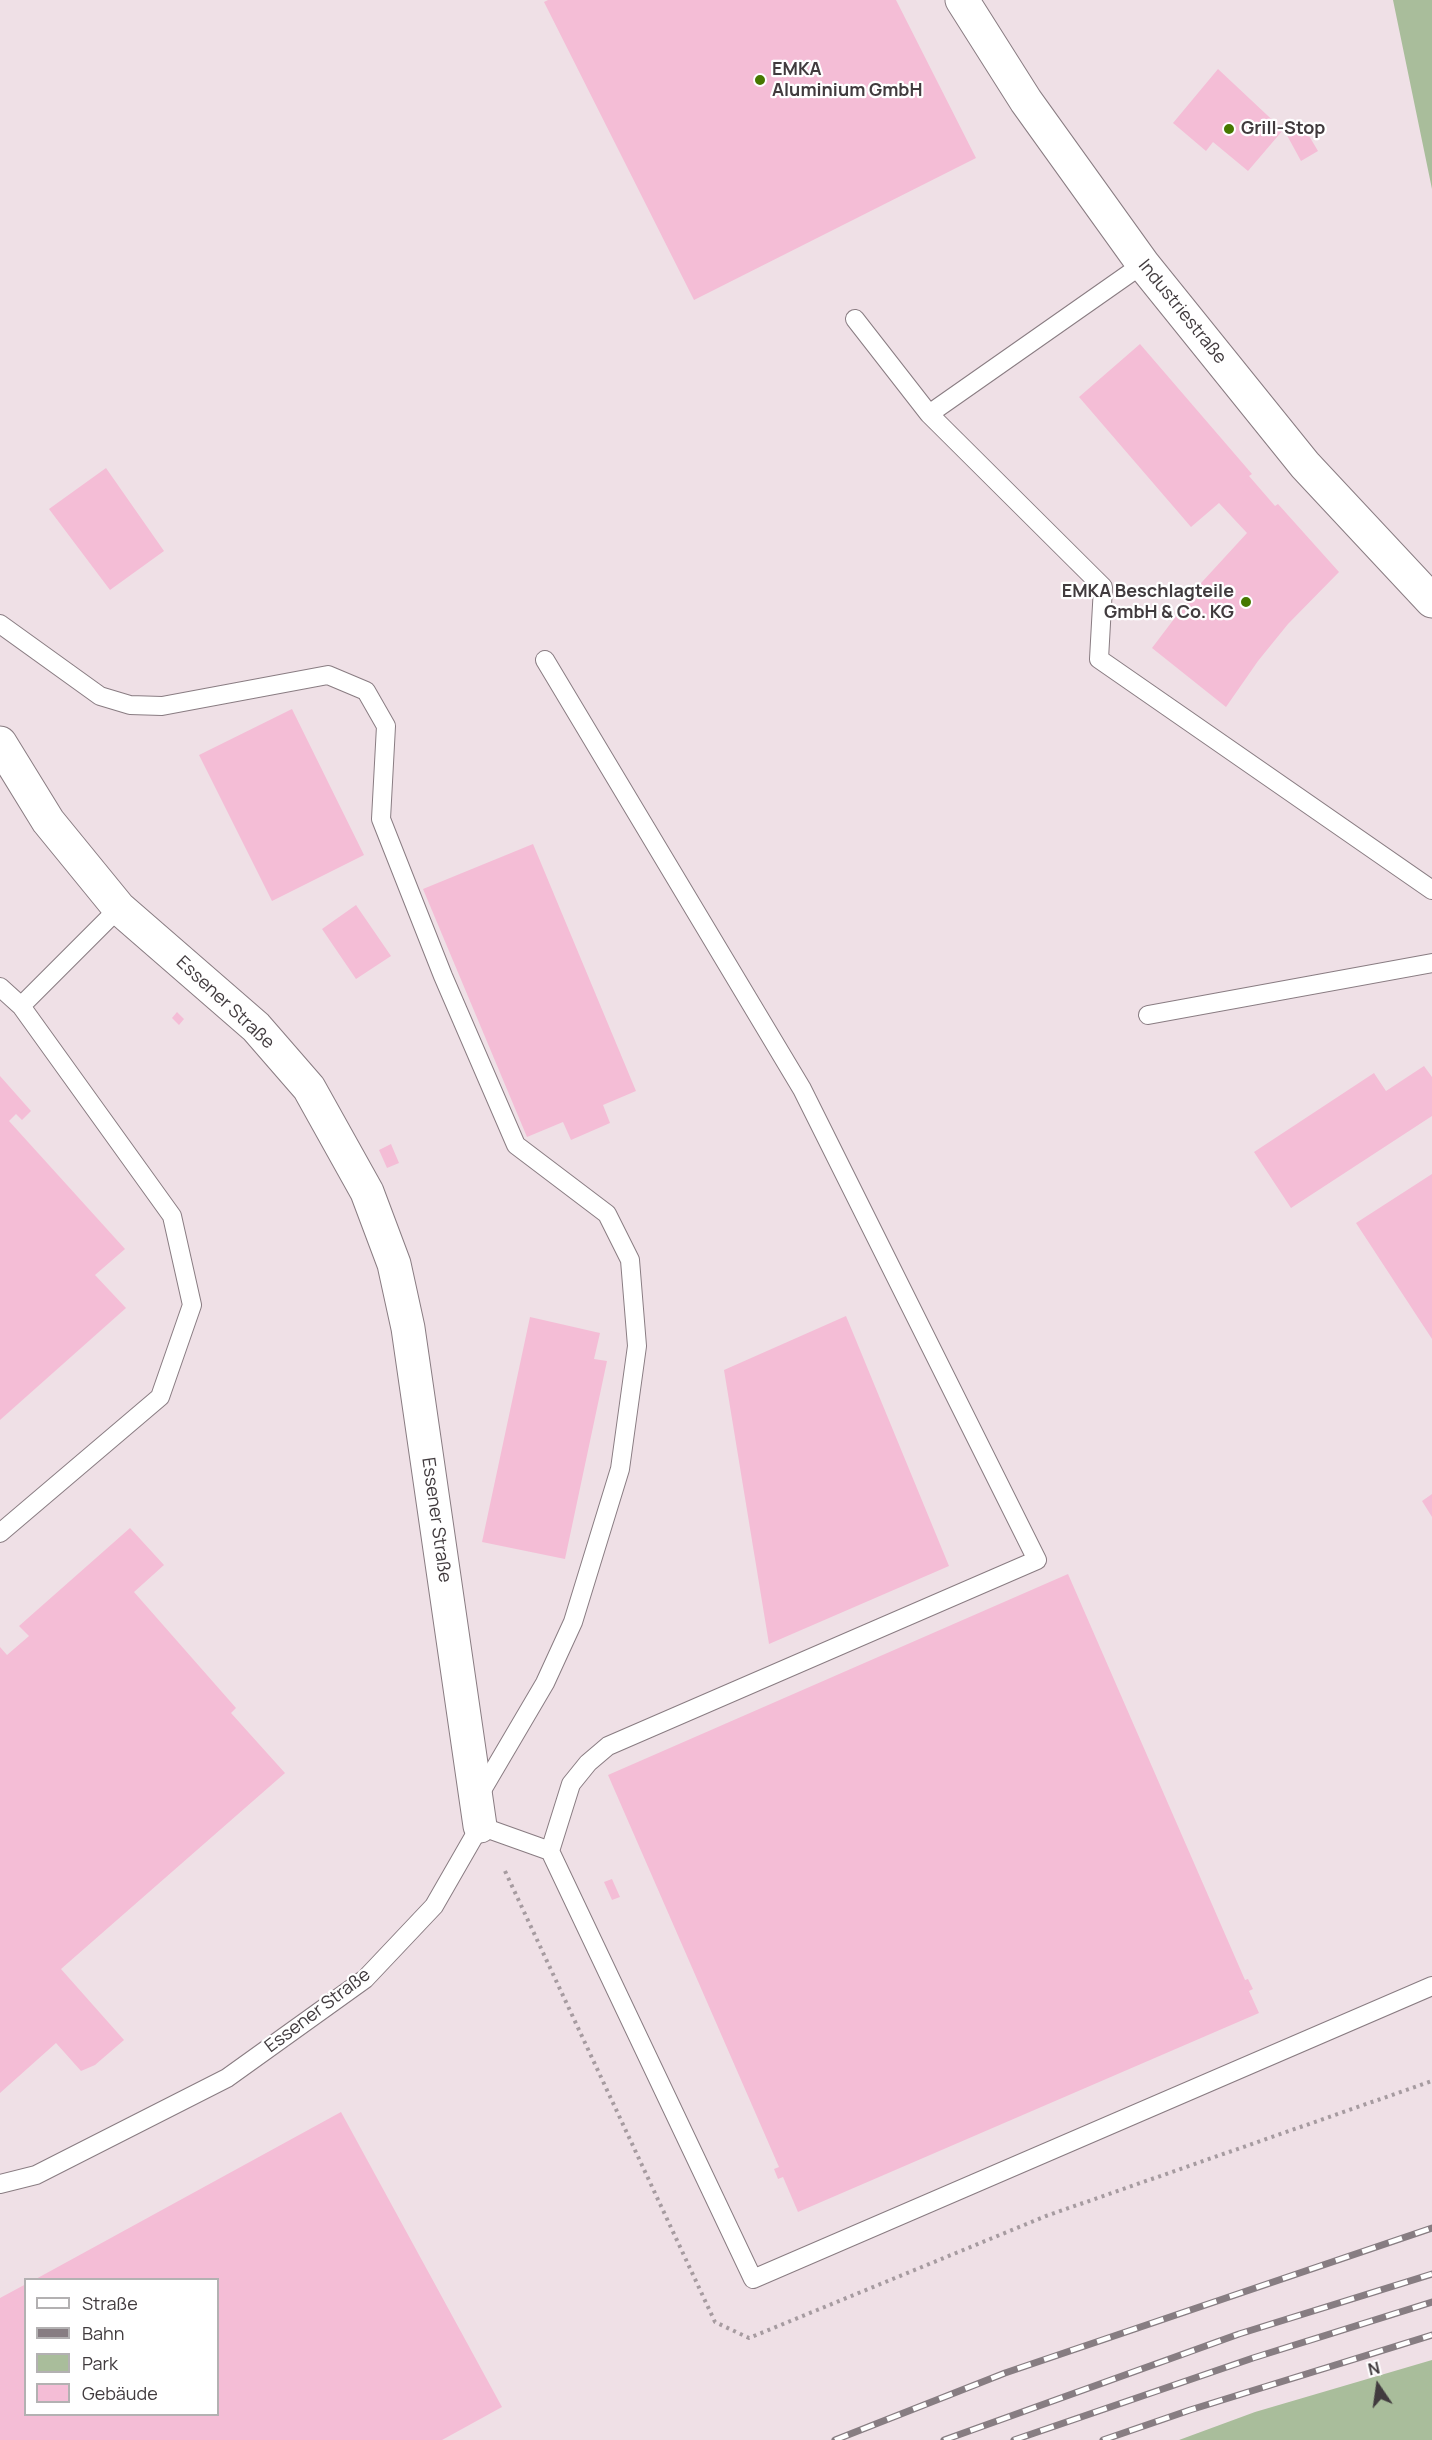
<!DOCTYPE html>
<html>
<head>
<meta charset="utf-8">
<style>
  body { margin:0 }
  #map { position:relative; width:1432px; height:2440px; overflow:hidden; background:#efe0e6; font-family:Manrope,sans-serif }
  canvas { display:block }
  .legend { position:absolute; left:24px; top:2278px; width:195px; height:138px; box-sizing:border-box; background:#fff; border:2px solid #b3b1b2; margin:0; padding:8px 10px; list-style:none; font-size:18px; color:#413b3e }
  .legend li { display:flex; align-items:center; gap:12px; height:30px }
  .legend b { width:30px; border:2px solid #b3b1b2 }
  .north { position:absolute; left:1348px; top:2356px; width:60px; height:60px; -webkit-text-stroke:4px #fff; paint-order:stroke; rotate:347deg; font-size:16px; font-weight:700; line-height:24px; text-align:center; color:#413b3e }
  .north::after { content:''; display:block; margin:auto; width:21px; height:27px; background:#413b3e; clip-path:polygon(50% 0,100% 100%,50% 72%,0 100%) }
</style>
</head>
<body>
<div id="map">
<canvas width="1432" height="2440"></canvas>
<ul class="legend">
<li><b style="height:8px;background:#fff"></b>Straße</li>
<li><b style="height:8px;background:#877d82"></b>Bahn</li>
<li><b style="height:16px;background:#a9bd9b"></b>Park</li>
<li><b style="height:16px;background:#f4bdd6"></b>Gebäude</li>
</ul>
<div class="north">N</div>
</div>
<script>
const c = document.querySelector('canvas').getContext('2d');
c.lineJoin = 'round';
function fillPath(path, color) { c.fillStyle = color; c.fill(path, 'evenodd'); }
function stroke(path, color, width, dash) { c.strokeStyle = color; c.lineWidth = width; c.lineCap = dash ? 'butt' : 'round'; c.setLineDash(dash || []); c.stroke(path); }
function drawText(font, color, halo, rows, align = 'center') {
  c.font = font + ' Manrope,sans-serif'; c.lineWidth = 4.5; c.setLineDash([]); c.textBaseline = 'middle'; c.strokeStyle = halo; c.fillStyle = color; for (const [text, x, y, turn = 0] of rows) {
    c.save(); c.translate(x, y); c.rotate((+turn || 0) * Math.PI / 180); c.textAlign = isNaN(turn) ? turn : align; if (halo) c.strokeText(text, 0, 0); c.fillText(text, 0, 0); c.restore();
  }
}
fillPath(new Path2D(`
  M1393,0H1432V189Z
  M1432,2360V2440H1179L1255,2412Z`), '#a9bd9b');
fillPath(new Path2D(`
  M548,0H896L976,158L694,300L544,2Z
  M1218,69L1283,130L1248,171L1213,142L1206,151L1173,123Z
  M1299,119L1318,151L1301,161L1283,128Z
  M1140,344L1252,474L1249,476L1275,506L1278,504L1339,572L1288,624L1258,661L1226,707L1152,648L1202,582L1247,533L1219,503L1191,527L1079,397Z
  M106,468L164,551L110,590L49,509Z
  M292,709L364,855L272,901L199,755Z
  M533,844L636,1091L603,1105L610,1123L571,1140L563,1122L527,1137L423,889Z
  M356,905L391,956L356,979L322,929Z
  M177,1012L184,1019L179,1025L172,1018Z
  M1424,1066L1432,1077V1116L1291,1208L1254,1152L1374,1073L1386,1091Z
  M0,1076L31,1111L22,1120L16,1114L9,1121L125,1249L95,1275L126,1308L0,1420Z
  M391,1144L399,1163L387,1168L379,1150Z
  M1432,1174V1339L1356,1223Z
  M846,1316L949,1566L769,1644L724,1370Z
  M530,1317L600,1333L594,1359L607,1361L565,1559L482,1542Z
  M1432,1494V1517L1422,1501Z
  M130,1528L164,1565L134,1592L236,1708L231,1713L285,1773L61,1969L124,2040L95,2065L81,2071L56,2043L0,2093V1647L7,1655L29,1636L19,1626Z
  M1068,1574L1245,1980L1248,1979L1253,1989L1249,1991L1259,2013L798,2212L783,2177L778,2179L774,2169L779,2167L608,1775Z
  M612,1879L620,1897L612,1900L604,1882Z
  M341,2112L502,2407L442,2440H0V2298L26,2284V2414H218V2280H34Z`), '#f4bdd6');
const lane = new Path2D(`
  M855,319L929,414L1143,264
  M929,414L1103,587L1099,659L1432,890
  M0,624L100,696L130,705L162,706L328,675L366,691L386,726L381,819L443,976L516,1145L607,1214L630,1260L637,1346L620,1469L573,1622L545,1683L478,1797
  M545,660L802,1089L1037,1560L608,1746L588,1763L571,1784L550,1851
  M0,987L21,1006L119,908
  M1148,1015L1432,963
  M0,1533L160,1397L192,1305L172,1216L21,1006
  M0,2184L36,2175L227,2078L365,1979L434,1906L480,1826L550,1851L753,2279L1432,1986`);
const street = new Path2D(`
  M0,743L48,821L119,908L256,1027L309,1088L367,1192L394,1264L408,1328L480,1826`);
const secondary = new Path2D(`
  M962,0L1026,101L1143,264L1305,465L1432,601`);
stroke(lane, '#897c82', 20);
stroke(street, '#897c82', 35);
stroke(secondary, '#897c82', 35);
stroke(new Path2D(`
  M505,1871L715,2322L749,2338L1046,2216L1432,2081`), '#a69ba0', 4, [3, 4.5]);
stroke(lane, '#fff', 18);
stroke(street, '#fff', 33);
stroke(secondary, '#fff', 33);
const rail = new Path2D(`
  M835,2440L1005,2373L1432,2228
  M944,2440L1239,2334L1432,2274
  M1014,2440L1253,2358L1432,2302
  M1103,2440L1190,2410L1432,2335`);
stroke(rail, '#877d82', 7);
stroke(rail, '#fff', 4.5, [14]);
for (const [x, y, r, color] of [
  [760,80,6,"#467800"],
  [1229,129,6,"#467800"],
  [1246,602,6,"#467800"]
]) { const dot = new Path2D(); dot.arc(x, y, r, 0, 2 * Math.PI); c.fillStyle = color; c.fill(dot); stroke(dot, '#fff', 2); }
drawText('bold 18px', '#413b3e', '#fff', [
  ["EMKA",772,70],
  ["Aluminium GmbH",772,91],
  ["Grill-Stop",1241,129],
  ["EMKA Beschlagteile",1234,592,"right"],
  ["GmbH & Co. KG",1234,613,"right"]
], 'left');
drawText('18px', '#413b3e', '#fff', [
  ["Industriestraße",1182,312,51],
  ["Essener Straße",225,1003,43],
  ["Essener Straße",436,1520,82],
  ["Essener Straße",318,2011,-37]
]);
</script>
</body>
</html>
